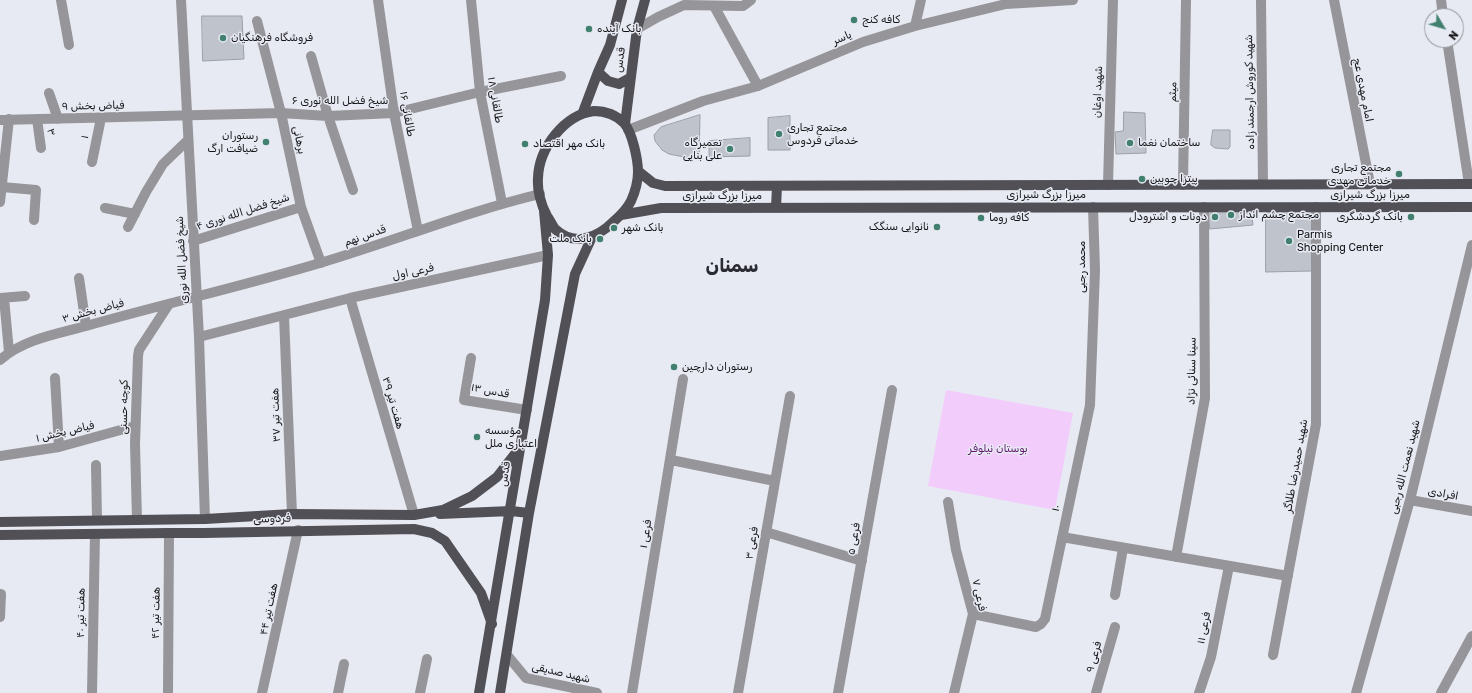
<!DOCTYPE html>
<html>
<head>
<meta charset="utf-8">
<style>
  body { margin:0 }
  #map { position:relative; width:1472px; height:693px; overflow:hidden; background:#e8eaf3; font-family:Rubik,sans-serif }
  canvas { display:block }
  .north { position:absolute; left:1424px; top:8px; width:40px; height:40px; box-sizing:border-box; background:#e8eaf3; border:1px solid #93959b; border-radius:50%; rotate:128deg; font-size:11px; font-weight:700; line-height:16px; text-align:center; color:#141518 }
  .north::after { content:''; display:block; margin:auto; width:14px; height:18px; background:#41806e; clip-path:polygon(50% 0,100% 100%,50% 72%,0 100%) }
</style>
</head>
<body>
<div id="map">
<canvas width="1472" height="693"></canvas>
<div class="north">N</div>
</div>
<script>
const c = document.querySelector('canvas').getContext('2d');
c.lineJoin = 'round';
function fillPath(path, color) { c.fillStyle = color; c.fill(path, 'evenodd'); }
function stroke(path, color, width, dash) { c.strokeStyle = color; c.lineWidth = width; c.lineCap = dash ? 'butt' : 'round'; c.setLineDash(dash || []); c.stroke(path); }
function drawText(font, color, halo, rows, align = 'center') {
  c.font = font + ' Rubik,"Noto Naskh Arabic",sans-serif'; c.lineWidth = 3; c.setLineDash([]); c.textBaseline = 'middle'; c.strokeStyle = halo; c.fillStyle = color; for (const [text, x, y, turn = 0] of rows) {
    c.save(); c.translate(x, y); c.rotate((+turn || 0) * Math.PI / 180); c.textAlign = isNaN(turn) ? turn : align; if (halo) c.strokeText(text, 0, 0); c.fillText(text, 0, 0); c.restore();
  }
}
fillPath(new Path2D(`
  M946,390L1073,413L1055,510L928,486Z`), '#f2ccfb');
const building = new Path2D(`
  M202,16H242L244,59L203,61Z
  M1124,112L1145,113L1146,153L1116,154L1115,132L1123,131Z
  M700,115L699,160L669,154L662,150L655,141L654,135L661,127Z
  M790,116V150H768V118Z
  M1213,130H1230V147L1228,149L1215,148L1211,145Z
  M750,138V156L709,157V141Z
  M1209,209H1251L1253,225L1210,229Z
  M1266,210H1313L1312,271L1266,272Z`);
fillPath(building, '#bfc4cc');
stroke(building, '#9aa0a7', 1);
stroke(new Path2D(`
  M61,0L69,45
  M181,0L199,337L205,519
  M378,0L394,113L418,231
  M471,0L480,92L502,203
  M1261,0L1263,184
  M1334,0L1370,184
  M1441,0L1443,16
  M714,6L758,86
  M257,21L281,113L301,207L321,263
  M915,26L921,0
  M637,29L658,17L684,5L743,6L751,0
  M1447,40L1469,184
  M311,56L328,116L353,190
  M49,93L58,119
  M37,119L41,148
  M0,120L281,113L328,116L394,113L480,92L561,76
  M628,130L703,101L758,86L863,42L915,26L1006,4L1073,0
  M92,162L101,118
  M1108,185L1113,0
  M1183,185L1186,0
  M2,187L36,190L34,220
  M0,202L9,119
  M105,208L135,214
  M128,227L146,192L163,164L188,140
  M193,241L301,207
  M79,278L86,326
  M0,298L25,296
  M4,298L9,352
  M350,298L414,515
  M284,316L292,514
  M199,337L350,298L548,255
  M471,358L464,400L527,410
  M0,360C24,339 57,334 86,326C164,304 243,286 320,263C394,241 465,212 540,194
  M55,378L59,447
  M0,456L59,447L135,426
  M671,460L775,481
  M96,465L97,520
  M1410,500L1472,511
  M948,502L956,550L973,614L954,693
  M137,520L135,444L138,356L139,350L169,304
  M766,532L862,561
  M1062,537L1288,576
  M1176,557L1205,398L1204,207
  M1115,595L1123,548
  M973,614L1036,627L1041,624L1045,619L1090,405L1095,270L1093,207
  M0,617L1,594
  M507,655L526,678L597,693
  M1273,655L1316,424V207
  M92,693L95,534
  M168,693L169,533
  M262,693L298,530
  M338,693L344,664
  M420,693L427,659
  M632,693L683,379
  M738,693L790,396
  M838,693L892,390
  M1096,693L1115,627
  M1199,693L1211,657L1229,566
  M1356,693L1410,500L1472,245
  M1441,693L1472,636`), '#969599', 10);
stroke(new Path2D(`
  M598,72L608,81L619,84L630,78
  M594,111C605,111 615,114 624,123C632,132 638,159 638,172C638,181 635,192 631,201C627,209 620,216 613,222C597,238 574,247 555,229C552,225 550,220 547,216C541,205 537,190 538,178C539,148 564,115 594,111Z
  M583,112L598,72L610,45L622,0
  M625,124L637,29L645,0
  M638,171L653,183L665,186L1472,184
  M776,208L777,186
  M621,215L661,208L1472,207
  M440,514L511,511L529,513
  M0,522L205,519L292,514L414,515L443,510L472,496L497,477L521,446
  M0,535L169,533H204L414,529L432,533L445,541L481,593L492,624
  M479,693L545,300L548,255L544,211
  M500,693L529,513L575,274L592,237`), '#525057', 10);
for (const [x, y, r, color] of [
  [854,20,4,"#41806e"],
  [589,29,4,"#41806e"],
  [223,38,4,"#41806e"],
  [779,134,4,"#41806e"],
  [266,142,4,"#41806e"],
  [1130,143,4,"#41806e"],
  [525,144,4,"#41806e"],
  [730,149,4,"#41806e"],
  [1399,174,4,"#41806e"],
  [1142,179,4,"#41806e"],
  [1231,215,4,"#41806e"],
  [1215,217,4,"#41806e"],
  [1411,217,4,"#41806e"],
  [981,218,4,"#41806e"],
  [937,227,4,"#41806e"],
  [614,228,4,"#41806e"],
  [600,239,4,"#41806e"],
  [1289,241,4,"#41806e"],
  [674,367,4,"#41806e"],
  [477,437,4,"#41806e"]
]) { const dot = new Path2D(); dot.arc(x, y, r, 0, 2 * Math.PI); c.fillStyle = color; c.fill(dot); stroke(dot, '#e8eaf3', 1.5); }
drawText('11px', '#141518', '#e8eaf3', [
  ["کافه کنج",862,20],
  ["بانک آینده",597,29],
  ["فروشگاه فرهنگیان",231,38],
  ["مجتمع تجاری",787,128],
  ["خدماتی فردوس",787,141],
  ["رستوران",258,136,"right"],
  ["ضیافت ارگ",258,149,"right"],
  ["تعمیرگاه",722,143,"right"],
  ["علی بنایی",722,156,"right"],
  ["ساختمان نغما",1138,143],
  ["بانک مهر اقتصاد",533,144],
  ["مجتمع تجاری",1391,168,"right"],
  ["خدماتی مهدی",1391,181,"right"],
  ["پیتزا چوبین",1150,179],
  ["مجتمع چشم انداز",1239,215],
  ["دونات و اشترودل",1207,217,"right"],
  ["بانک گردشگری",1403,217,"right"],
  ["کافه روما",989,218],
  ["نانوایی سنگک",929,227,"right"],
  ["بانک شهر",622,228],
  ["Parmis",1297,235],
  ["Shopping Center",1297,248],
  ["بانک ملت",592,239,"right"],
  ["رستوران دارچین",682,367],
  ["مؤسسه",485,431],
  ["اعتباری ملل",485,444]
], 'left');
drawText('11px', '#141518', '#e8eaf3', [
  ["یاسر",842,38,-23],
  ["قدس",620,60,-82],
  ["امام مهدی عج",1363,90,79],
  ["شهید اوغان",1098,92,-88],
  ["میثم",1173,92,-89],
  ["شهید کوروش ارجمند زاده",1250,92,-91],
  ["طالقانی ۱۸",495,100,80],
  ["شیخ فضل الله نوری ۶",340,101],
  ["فیاض بخش ۹",93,106,-1],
  ["طالقانی ۱۶",407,114,80],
  ["۳",51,132,81],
  ["۱",85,137,-79],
  ["برهانی",299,140,78],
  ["میرزا بزرگ شیرازی",1046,195],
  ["میرزا بزرگ شیرازی",1370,195],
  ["میرزا بزرگ شیرازی",722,196],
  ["شیخ فضل الله نوری ۴",243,212,-18],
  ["قدس نهم",365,236,-19],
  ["شیخ فضل الله نوری",182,260,-93],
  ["محمد رجبی",1082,267,-90],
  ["فرعی اول",413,272,-12],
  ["فیاض بخش ۳",93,311,-15],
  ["سینا سنائی نژاد",1192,371,-89],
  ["قدس ۱۳",490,391,11],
  ["هفت تیر ۳۹",393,403,74],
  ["کوچه حسنی",124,407,-89],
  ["هفت تیر ۳۷",276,415,-92],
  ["فیاض بخش ۱",65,432,-13],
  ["شهید حمیدرضا طلاگر",1296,466,-80],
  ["شهید نعمت الله رجبی",1405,467,-76],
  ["قدس",505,474,-81],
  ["افرادی",1443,494,10],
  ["۱۰",1056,508,-78],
  ["فردوسی",272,519,-2],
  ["فرعی ۱",646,534,-81],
  ["فرعی ۵",854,539,-80],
  ["فرعی ۳",752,543,-80],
  ["فرعی ۷",979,595,78],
  ["هفت تیر ۴۴",269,609,-78],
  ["هفت تیر ۴۰",81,613,-89],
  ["هفت تیر ۴۲",156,613,-89],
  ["فرعی ۱۱",1204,628,-79],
  ["فرعی ۹",1094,657,-74],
  ["شهید صدیقی",561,673,13]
]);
drawText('11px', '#5f176e', '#e8eaf3', [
  ["بوستان نیلوفر",998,449]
]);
drawText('bold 19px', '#2b2c33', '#e8eaf3', [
  ["سمنان",732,267]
]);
</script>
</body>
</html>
